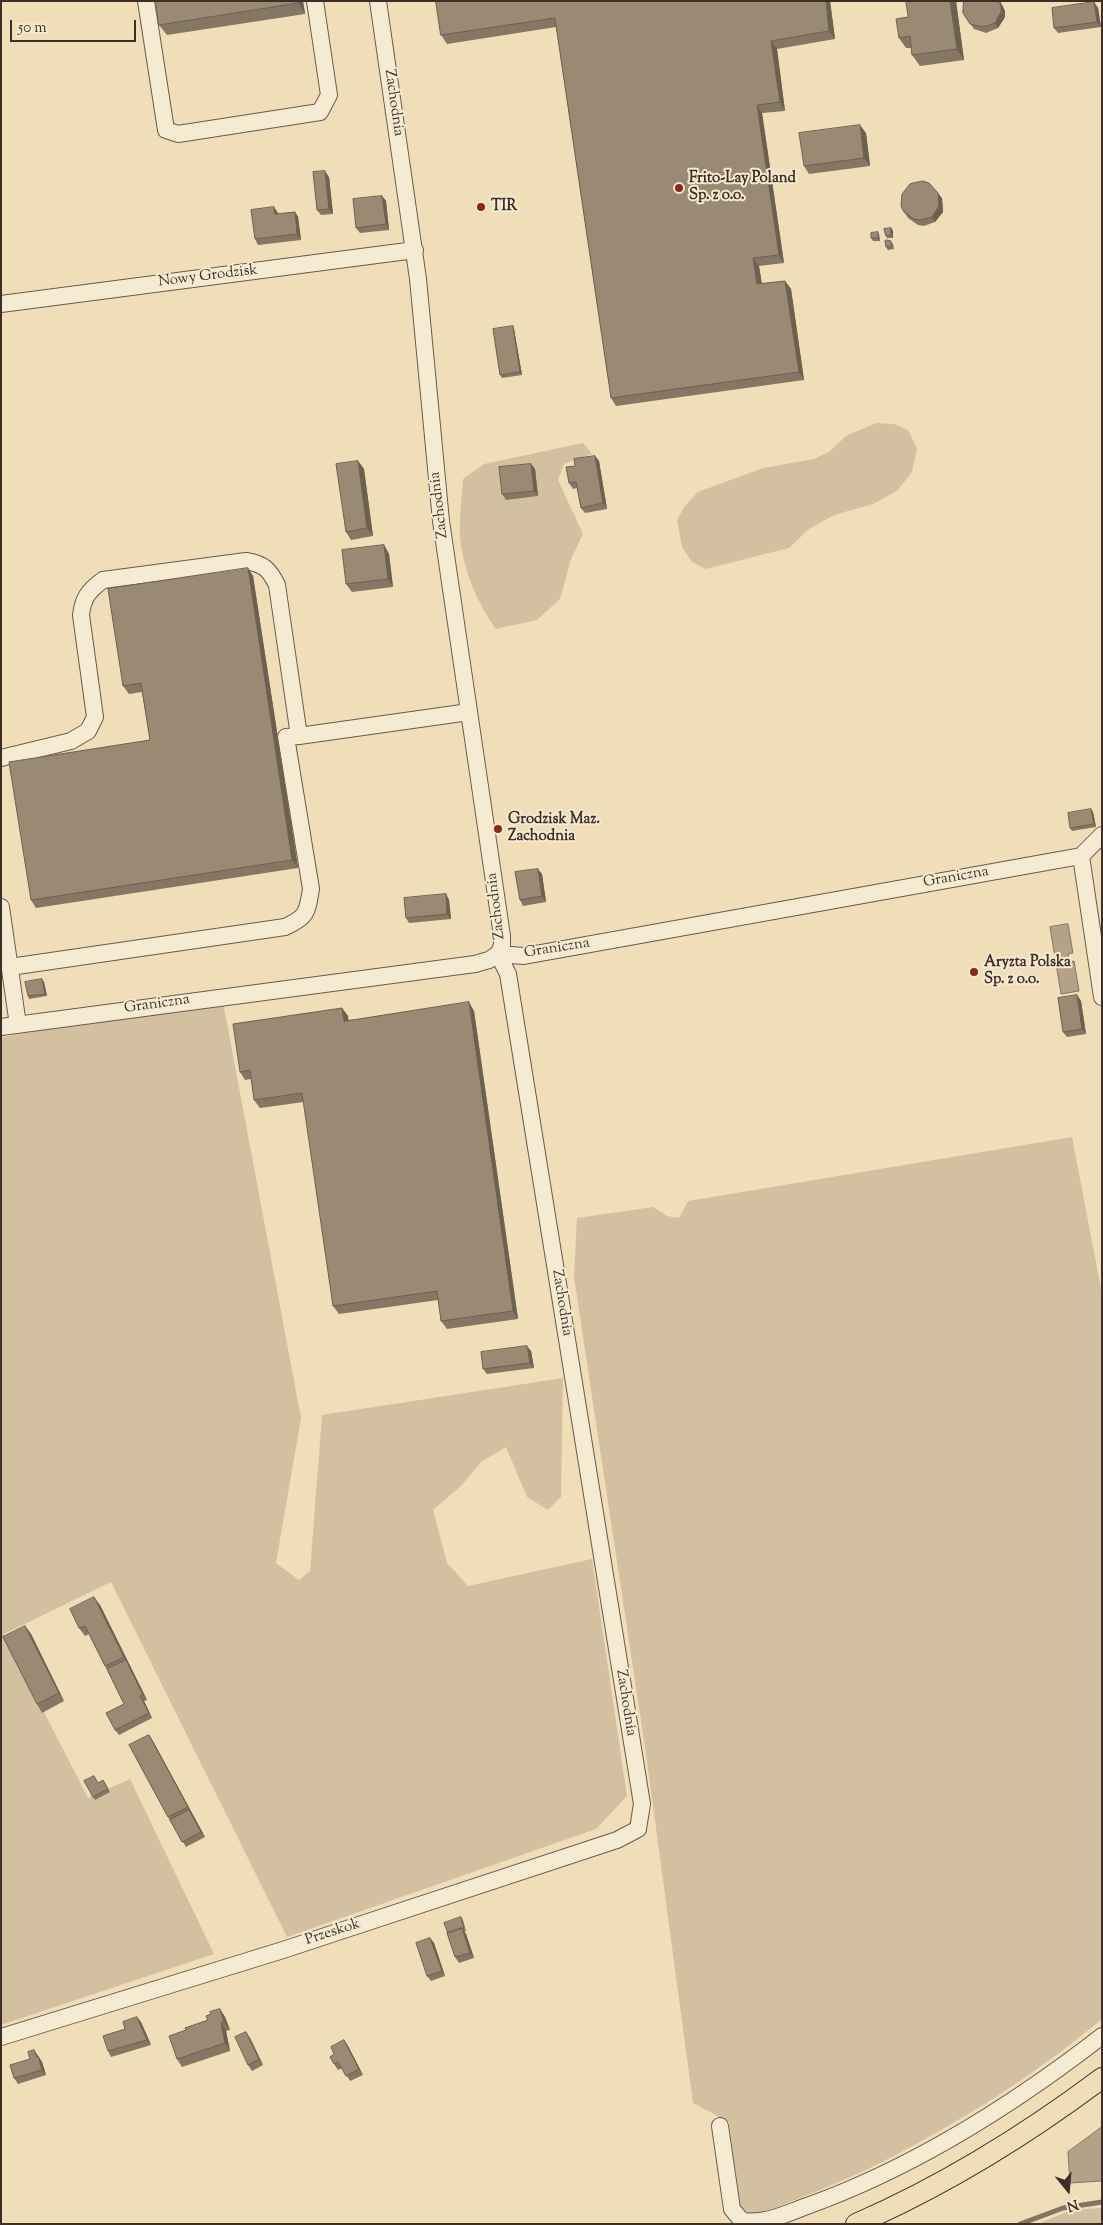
<!DOCTYPE html>
<html>
<head>
<meta charset="utf-8">
<style>
  body { margin:0 }
  #map { position:relative; width:1103px; height:2225px; overflow:hidden; background:#f0deb9; font-family:"Sorts Mill Goudy",serif }
  canvas { display:block }
  .frame { position:absolute; inset:0; border:2px solid #3e2e28; pointer-events:none }
  .north { position:absolute; left:1043px; top:2165px; width:50px; height:50px; -webkit-text-stroke:4px #f5ead2; paint-order:stroke; rotate:163deg; font-size:14px; font-weight:700; line-height:20px; text-align:center; color:#3e2e28 }
  .north::after { content:''; display:block; margin:auto; width:18px; height:22px; background:#3e2e28; clip-path:polygon(50% 0,100% 100%,50% 72%,0 100%) }
  .scale { position:absolute; left:10px; top:20px; width:126px; height:22px; box-sizing:border-box; border:2px solid #3e2e28; border-top:0; padding-left:6px; font-size:15px; line-height:18px; white-space:nowrap; color:#3e2e28; -webkit-text-stroke:4px #f5ead2; paint-order:stroke }
</style>
</head>
<body>
<div id="map">
<canvas width="1103" height="2225"></canvas>
<div class="frame"></div>
<div class="north">N</div>
<div class="scale">50 m</div>
</div>
<script>
const c = document.querySelector('canvas').getContext('2d');
c.lineJoin = 'round';
function fillPath(path, color) { c.fillStyle = color; c.fill(path, 'evenodd'); }
function stroke(path, color, width, dash) { c.strokeStyle = color; c.lineWidth = width; c.lineCap = dash ? 'butt' : 'round'; c.setLineDash(dash || []); c.stroke(path); }
function drawText(font, color, halo, rows, align = 'center') {
  c.font = font + ' "Sorts Mill Goudy",serif'; c.lineWidth = 4; c.setLineDash([]); c.textBaseline = 'middle'; c.strokeStyle = halo; c.fillStyle = color; for (const [text, x, y, turn = 0] of rows) {
    c.save(); c.translate(x, y); c.rotate((+turn || 0) * Math.PI / 180); c.textAlign = isNaN(turn) ? turn : align; if (halo) c.strokeText(text, 0, 0); c.fillText(text, 0, 0); c.restore();
  }
}
fillPath(new Path2D(`
  M876,423L894,424L908,430L917,449L912,472L897,491L873,504L834,515L809,529L789,548L706,569L692,562L682,547L677,520L684,507L698,492L763,468L814,459L829,452L846,436Z
  M583,443L592,454L564,464L558,480L583,534L571,559L560,599L537,620L496,629C477,603 463,569 460,537C459,518 462,498 463,479L484,464Z
  M223,1002L301,1418L276,1563L299,1580L310,1571L322,1415L563,1378L561,1497L548,1510L527,1497L506,1447L481,1462L461,1486L433,1510L447,1563L468,1586L592,1559L627,1796L596,1829L287,1937L111,1582L4,1634L88,1798L130,1779L214,1954L1,2025V1037Z
  M1072,1137L1102,1294V2019C1034,2076 960,2122 882,2162C847,2180 809,2194 773,2209C761,2212 749,2217 740,2207L729,2122L693,2103L646,1754L574,1277L577,1218L653,1207L667,1216L679,1218L688,1201Z
  M1102,2208V2224H1038L1071,2210Z`), '#d2c0a0');
const water = new Path2D(`
  M1068,924L1073,953L1068,954L1069,962L1074,961L1079,991L1061,994L1050,927Z
  M1102,2127V2181L1070,2183L1068,2152Z`);
fillPath(water, '#b3a288');
stroke(water, '#847462', 1);
stroke(new Path2D(`
  M1020,2224L1063,2208L1102,2202`), '#847462', 5);
const minor = new Path2D(`
  M146,1L166,130L178,134L320,112L329,95L315,1
  M378,1L418,279L441,521L502,936V946L498,954
  M1,304L415,250
  M1,758L71,741L88,731L95,717L81,615C83,598 88,591 103,580L246,561C264,564 269,569 277,585L299,736L469,712
  M1102,835L1081,856L1102,997
  M1,907L18,1025
  M10,967L285,927C307,917 307,913 311,889L286,737L299,736
  M1,1027L475,964L489,960L498,954L524,956L1081,856
  M1,2037L283,1950L617,1840L638,1829L642,1804L508,974L498,954
  M720,2126L732,2209L742,2221C766,2224 785,2214 807,2206C913,2168 1013,2105 1102,2036`);
const major = new Path2D(`
  M856,2224C943,2186 1026,2135 1102,2078`);
stroke(minor, '#6a5a4c', 18);
stroke(major, '#3e2e28', 22);
stroke(minor, '#f5ead2', 16);
stroke(major, '#f0deb9', 20);
fillPath(new Path2D(`
  M156,1H303L305,14L167,35L159,25Z
  M436,1H830L835,39L777,49L785,111L762,113L784,263L759,266L762,284L785,281L791,289L804,380L616,406L611,398L556,27L447,44L441,35Z
  M956,1L964,60L920,66L912,55L911,48H906L899,38L908,17Z
  M964,1H1000L1005,11V17L998,28L986,33L974,29L963,13Z
  M1094,2L1098,8L1101,27L1058,33L1054,28Z
  M866,133L870,166L809,174L804,166Z
  M329,177L333,214L321,215L317,210Z
  M382,196L386,201L389,230L360,233L356,228Z
  M942,198L943,212L935,222L924,226L918,225L908,218L904,212Z
  M274,207L278,214L295,212L298,217L301,240L258,245L255,239Z
  M891,228L893,231V238H887L886,236Z
  M878,232L879,235L880,241H873L871,238Z
  M893,243L894,249L888,250L886,247Z
  M514,329L522,375L502,378L500,375Z
  M595,456L599,461L607,509L585,513L581,508L577,488L573,489L569,483L575,466Z
  M358,461L364,469L373,536L351,540L346,532Z
  M531,464L535,469L538,496L506,500L502,494Z
  M384,545L389,554L393,587L352,592L346,584Z
  M248,568L253,576L298,868L36,908L31,900L150,740L142,692L129,694L123,686Z
  M1091,809L1093,812L1096,827L1072,831L1070,828Z
  M542,874L546,902L523,906L520,900Z
  M446,894L449,900L451,919L409,923L406,918Z
  M44,982L47,996L29,999L28,996Z
  M1077,995L1081,1001L1086,1034L1067,1037L1063,1032Z
  M342,1008L348,1016V1020L474,1011L518,1319L447,1329L441,1321L438,1300L339,1314L333,1306L304,1102L260,1108L254,1100L251,1079L245,1080L240,1072Z
  M531,1351L534,1368L487,1374L483,1369Z
  M100,1605L147,1700L144,1701L152,1718L119,1735L115,1730L124,1704L89,1634L85,1636L79,1628Z
  M25,1626L31,1634L64,1701L42,1713L37,1704Z
  M149,1735L154,1743L205,1837L186,1847L168,1817Z
  M98,1783H105L110,1792L95,1800L93,1797Z
  M461,1917L463,1920L466,1931L464,1932L466,1934L474,1958L459,1963L455,1957Z
  M430,1938L434,1943L445,1976L431,1981L427,1976Z
  M220,2009L225,2017L230,2030L226,2031L230,2051L182,2067L177,2059L186,2030L208,2020L211,2014Z
  M137,2017L141,2022L151,2045L111,2057L108,2051L125,2029Z
  M250,2038L263,2065L252,2071L248,2065Z
  M344,2040L348,2046L363,2075L350,2081L342,2068L338,2070L334,2064V2054Z
  M34,2050L42,2062L46,2075L18,2084L14,2078L30,2059Z`), '#857763');
fillPath(new Path2D(`
  M298,1H303L305,14L298,3Z
  M826,1H830L835,39L829,31Z
  M950,1H956L964,60L957,49Z
  M999,1H1000L1005,11V17L998,28L995,23Z
  M1094,2L1098,8L1101,27L1097,22Z
  M771,41L777,49L785,111L780,102Z
  M757,105L762,113L784,263L779,255Z
  M860,125L866,133L870,166L864,158Z
  M325,171L329,177L333,214L329,209Z
  M938,193L942,198L943,212L935,222L932,217Z
  M382,196L386,201L389,230L386,224Z
  M274,207L278,213L279,220L275,214Z
  M295,212L298,217L301,240L297,234Z
  M891,228L893,231V238L891,235Z
  M878,232L879,235L880,241L878,238Z
  M753,258L759,266L763,292L757,284Z
  M785,281L791,289L804,380L799,372Z
  M513,326L514,329L522,375L520,372Z
  M595,456L599,461L607,509L603,503Z
  M358,461L364,469L373,536L367,528Z
  M531,464L535,469L538,496L534,491Z
  M384,545L389,554L393,587L388,579Z
  M248,568L253,576L298,868L292,860Z
  M1091,809L1093,812L1096,827L1094,824Z
  M538,869L542,874L546,902L542,896Z
  M446,894L449,900L451,919L447,914Z
  M42,979L44,982L47,996L45,994Z
  M1077,995L1081,1001L1086,1034L1082,1029Z
  M469,1002L474,1011L518,1319L513,1311Z
  M342,1008L348,1016L350,1029L344,1021Z
  M527,1346L531,1351L534,1368L530,1363Z
  M94,1597L100,1605L147,1700L143,1695Z
  M25,1626L31,1634L64,1701L59,1693Z
  M140,1696L144,1701L152,1718L149,1713Z
  M149,1735L154,1743L205,1837L201,1832Z
  M462,1928L466,1934L474,1958L470,1953Z
  M430,1938L434,1943L445,1976L442,1971Z
  M220,2009L225,2017L230,2030L224,2022Z
  M137,2017L141,2022L151,2045L147,2040Z
  M221,2023L226,2031L230,2051L225,2043Z
  M246,2032L250,2038L263,2065L259,2059Z
  M344,2040L348,2046L363,2075L359,2069Z
  M34,2050L42,2062L46,2075L42,2070Z`), '#6c6150');
const building = new Path2D(`
  M156,1H298V3L159,25Z
  M436,1H826L829,31L771,41L780,102L757,105L779,255L753,258L757,284L785,281L799,372L611,398L555,18L441,35Z
  M906,1H950L957,49L912,55L910,36L899,38L896,19L908,17Z
  M964,1H999L1001,6V12L995,23L983,27L970,24L963,13Z
  M1094,2L1097,22L1054,28L1052,8Z
  M860,125L864,158L804,166L799,133Z
  M325,171L329,209L317,210L313,172Z
  M923,181L929,183L938,193L939,206L932,217L920,220L914,219L904,212L901,206L902,194L910,184Z
  M382,196L386,224L356,228L353,199Z
  M274,207L275,214L295,212L297,234L255,239L251,210Z
  M891,228V235L886,236L884,229Z
  M878,232V238H871V233Z
  M887,240L891,241L892,246L886,247L885,241Z
  M513,326L520,372L500,375L493,329Z
  M595,456L603,503L581,508L576,482L569,483L566,467L575,466L574,459Z
  M358,461L367,528L346,532L336,464Z
  M531,464L534,491L502,494L499,467Z
  M384,545L388,579L346,584L342,550Z
  M248,568L292,860L31,900L9,762L150,740L141,683L123,686L108,589Z
  M1091,809L1094,824L1070,828L1068,813Z
  M538,869L542,896L520,900L515,872Z
  M446,894L447,914L406,918L404,898Z
  M42,979L45,994L28,996L25,982Z
  M1077,995L1082,1029L1063,1032L1058,998Z
  M469,1002L513,1311L441,1321L437,1291L333,1306L302,1093L254,1100L250,1070L240,1072L233,1024L342,1008L344,1021Z
  M527,1346L530,1363L483,1369L481,1352Z
  M94,1597L124,1657L105,1666L85,1626L79,1628L70,1609Z
  M25,1626L59,1693L37,1704L3,1637Z
  M126,1660L143,1695L140,1696L149,1713L115,1730L106,1713L124,1704L107,1669Z
  M149,1735L188,1807L168,1817L129,1745Z
  M94,1776L98,1783L103,1780L108,1789L93,1797L84,1781Z
  M189,1810L201,1832L182,1842L170,1820Z
  M461,1917L464,1928L448,1933L444,1923Z
  M462,1928L470,1953L455,1957L447,1933Z
  M430,1938L442,1971L427,1976L416,1943Z
  M220,2009L224,2022L221,2023L225,2043L177,2059L169,2036L186,2030L185,2028L208,2020L206,2016L211,2014L210,2012Z
  M137,2017L147,2040L108,2051L103,2036L125,2029L123,2022Z
  M246,2032L259,2059L248,2065L235,2037Z
  M344,2040L359,2069L346,2076L338,2062L334,2064L330,2057L334,2054L331,2047Z
  M34,2050L37,2057L38,2056L42,2070L14,2078L10,2065L30,2059L28,2052Z`);
fillPath(building, '#9b8a73');
stroke(building, '#6c6150', 1);
for (const [x, y, r, color] of [
  [679,188,5,"#8f2418"],
  [481,207,5,"#8f2418"],
  [498,829,5,"#8f2418"],
  [974,972,5,"#8f2418"]
]) { const dot = new Path2D(); dot.arc(x, y, r, 0, 2 * Math.PI); c.fillStyle = color; c.fill(dot); stroke(dot, '#f5ead2', 2); }
drawText('15px', '#3e2e28', '#f5ead2', [
  ["Zachodnia",393,103,82],
  ["Nowy Grodzisk",208,277,-7],
  ["Zachodnia",440,505,-97],
  ["Graniczna",956,878,-10],
  ["Zachodnia",497,906,-97],
  ["Graniczna",557,949,-9],
  ["Graniczna",157,1005,-8],
  ["Zachodnia",561,1303,81],
  ["Zachodnia",625,1703,81],
  ["Przeskok",333,1933,-18]
]);
drawText('bold 15px', '#3e2e28', '#f5ead2', [
  ["Frito-Lay Poland",689,179],
  ["Sp. z o.o.",689,196],
  ["TIR",491,207],
  ["Grodzisk Maz.",508,820],
  ["Zachodnia",508,837],
  ["Aryzta Polska",984,963],
  ["Sp. z o.o.",984,980]
], 'left');
</script>
</body>
</html>
